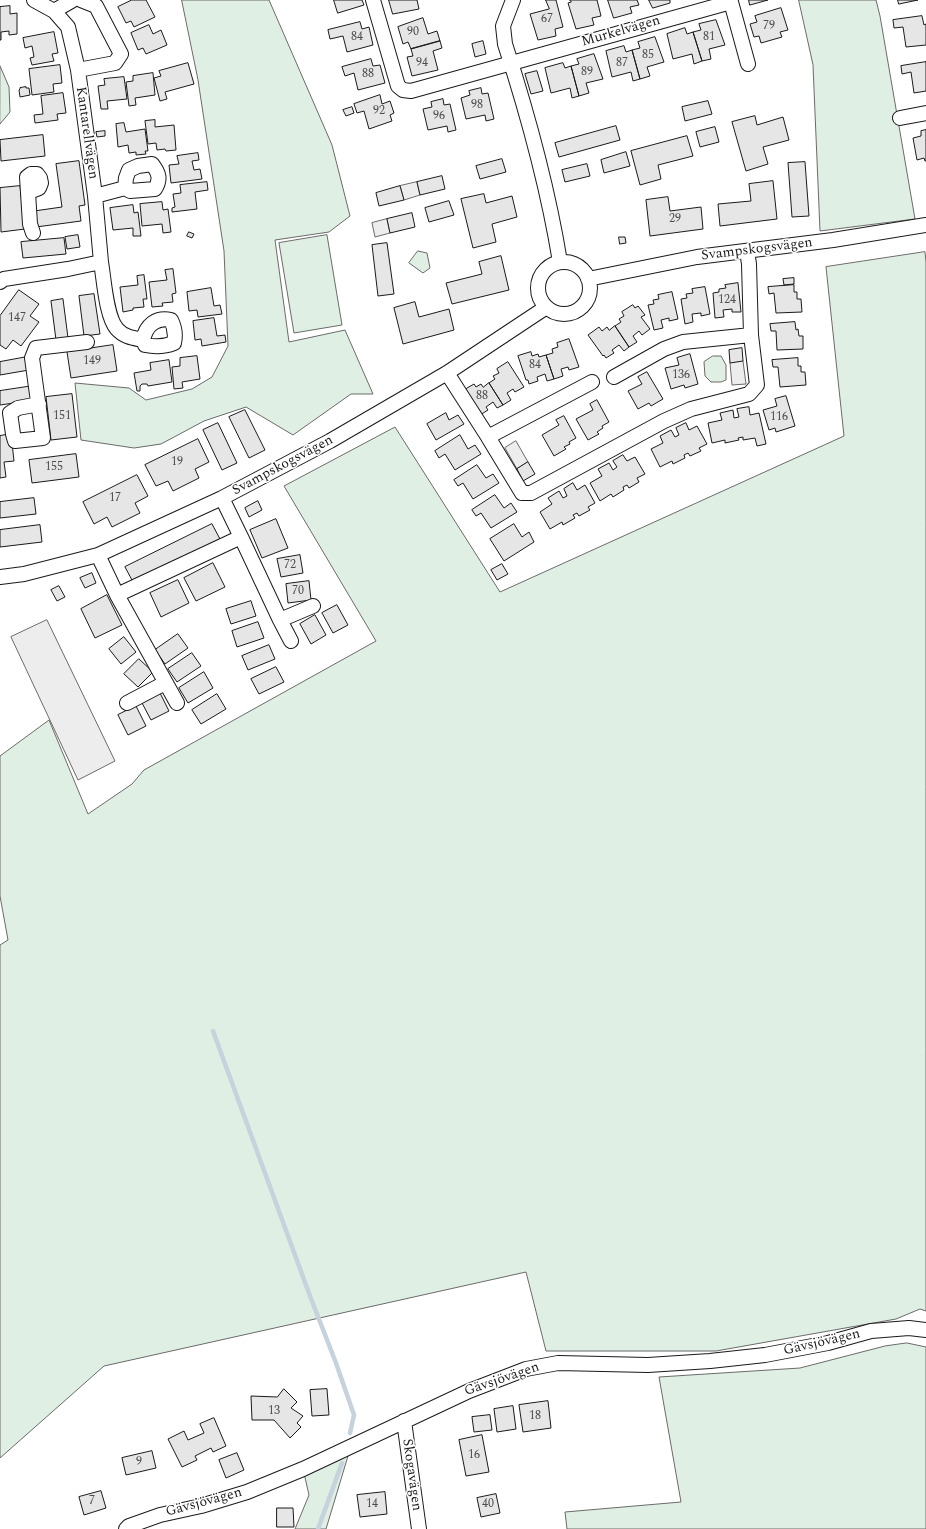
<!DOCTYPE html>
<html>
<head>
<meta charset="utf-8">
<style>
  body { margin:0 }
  canvas { display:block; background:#fff }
</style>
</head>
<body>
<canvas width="926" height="1529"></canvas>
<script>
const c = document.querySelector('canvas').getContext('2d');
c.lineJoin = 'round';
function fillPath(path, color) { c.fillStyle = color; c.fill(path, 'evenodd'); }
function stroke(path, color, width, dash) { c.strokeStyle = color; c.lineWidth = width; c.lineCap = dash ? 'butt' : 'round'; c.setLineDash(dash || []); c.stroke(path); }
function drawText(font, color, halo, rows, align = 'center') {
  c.font = font + ' Spectral,serif'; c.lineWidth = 3; c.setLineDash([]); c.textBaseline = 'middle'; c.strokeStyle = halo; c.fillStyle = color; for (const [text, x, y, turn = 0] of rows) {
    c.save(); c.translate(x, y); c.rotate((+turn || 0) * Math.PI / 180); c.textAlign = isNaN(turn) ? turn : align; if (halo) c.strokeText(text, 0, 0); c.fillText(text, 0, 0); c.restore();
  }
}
const green = new Path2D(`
  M182,0H269L332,145L350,216L329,232L275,240L289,342L345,330L373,394H351L293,435L246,407L204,421L161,444L134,448L81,440L75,383L129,388L146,400L192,389L212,377L228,346L224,251L198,80Z
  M799,0H876L880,16L915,219L820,231L813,65Z
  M0,66L9,87L10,112L0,124Z
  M327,235L342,325L294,333L279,243Z
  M418,251L427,253L430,268L423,273L409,263Z
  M925,252L926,262V1311L920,1309L896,1319L716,1351H546L526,1272L104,1366L0,1458V945L8,940L0,896V756L49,720L88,814L132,784L144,770L376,641L284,486L395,427L500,592L844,436L826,267Z
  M713,356H721L726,365V380L721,382H711L705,376L704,362Z
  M907,1343L926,1347V1529H567L565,1512L681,1502L659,1377L800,1368L885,1346Z
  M351,1446L326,1529H295L309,1495L303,1469Z`);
fillPath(green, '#e0efe3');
stroke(green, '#6a6a6a', 1);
const parking = new Path2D(`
  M417,182L420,195L404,200L400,186Z
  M387,219L390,233L375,237L372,223Z
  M743,361L746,384L732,385L730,363Z
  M516,441L528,462L517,469L505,448Z
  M47,620L115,761L78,780L11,637Z`);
fillPath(parking, '#ededed');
stroke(parking, '#6a6a6a', 1);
stroke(new Path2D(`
  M213,1031L310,1296L336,1363L354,1415L350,1433
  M318,1529L342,1463`), '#c6d2dc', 4.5);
const building = new Path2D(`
  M132,0H146L155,17L134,27L131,21L126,23L118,7Z
  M334,0H362L364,5L338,13Z
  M389,0H417L419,9L393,14Z
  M546,0H556L563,27L555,29L556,36L538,40L530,14L549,9Z
  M570,0H597L601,16L592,18L594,25L576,29L568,3L571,2Z
  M608,0H637L639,5L630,7L632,13L614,18Z
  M649,0H670V3L653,8Z
  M749,0H768L750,5Z
  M898,0H918L899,4Z
  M10,6V14L17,13V34L9,35V31L1,32V40H0V7Z
  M781,8L788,30L780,32L782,37L761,43L759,36L754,37L750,24L757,22L755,16Z
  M922,16L924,25L926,24V45L906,47L903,27L894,28L893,20Z
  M423,18L428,34L437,31L440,41L411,49L408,42L403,44L398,27Z
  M716,20L725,45L709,49L711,59L702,61L693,32L701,30L699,24Z
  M360,22L362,29L369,27L373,45L347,52L343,36L330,39L328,30Z
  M149,25L153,34L161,30L167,45L146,54L143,48L138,50L131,33Z
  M685,28L687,34L693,32L702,61L694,64L692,54L673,59L667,34Z
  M54,32L58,53L52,54L54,61L32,65L30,58L34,57L32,46L25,48L23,38Z
  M655,37L664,62L647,67L650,76L640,79L632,50L640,48L638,42Z
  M440,41L442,48L433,51L438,70L412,76L407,57L413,56L411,49Z
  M483,41L486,54L475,57L472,44Z
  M624,46L626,52L632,50L640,79L633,81L631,72L612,77L606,51Z
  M594,54L603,79L586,83L589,93L579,96L571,66L579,64L577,59Z
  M371,59L373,66L380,65L385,83L358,90L354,73L345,76L342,67Z
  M926,62V91L914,93L911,72L902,74L901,66Z
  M188,63L194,84L165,92L167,99L160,101L154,78L161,76L159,71Z
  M563,63L565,68L571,66L579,96L572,98L570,88L551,93L545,68Z
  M60,65L62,83L53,84L54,92L32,95L29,69Z
  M537,71L543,91L531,94L525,74Z
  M153,73L155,95L135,98L136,105L129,106L126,82L133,81V76Z
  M124,77L127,99L107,101L108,109H101L98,86L105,85L104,79Z
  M26,87V88H29L30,95L20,97L19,90L20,89V88Z
  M481,88L482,94L488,93L494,119L486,121L485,115L466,119L461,98L470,95L469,91Z
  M63,93L66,113L57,114L58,120L35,123L34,115L43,114L41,96Z
  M380,95L382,104L390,101L394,113L390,115L392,121L369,129L364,111L357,113L354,104Z
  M443,99L444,105L450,104L456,130L448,132L447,126L428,130L423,109L432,107L431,102Z
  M708,101L712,114L685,121L682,107Z
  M352,107L354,113L346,116L343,110Z
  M755,116L757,125L783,117L789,140L763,147L768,164L746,171L732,122Z
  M155,120V127L174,125L176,150L166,151L165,149L157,150L156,143L148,144L145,121Z
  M124,123L126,132L145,129L148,151H145L146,154L136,155V152L129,153L128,145L118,147L116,124Z
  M616,126L620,140L559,157L555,143Z
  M715,127L719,142L700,147L696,132Z
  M926,130V161H925L924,158L917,160L913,138L921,136V131Z
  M105,131V136L97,137L96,132Z
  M43,135L45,156L1,161L0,140Z
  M687,136L693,156L658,165L661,179L640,185L631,151Z
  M626,152L630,166L604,173L601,160Z
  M198,153L199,160L192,161L194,170L200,169L202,179L171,183L169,165L179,164L177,156Z
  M502,159L506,172L480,179L476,166Z
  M79,161L85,205L79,206L81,221L36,227L34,211L62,207L56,164Z
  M805,162L809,216L792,217L788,163Z
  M587,164L590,176L565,182L562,170Z
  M442,176L445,189L420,195L417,182Z
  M773,181L777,219L720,226L718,204L751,201L749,184Z
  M207,182L208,190L195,192L197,209L172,212V208L175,207L173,194L181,193L180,185Z
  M20,186L25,229L1,232L0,188Z
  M400,186L404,200L379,206L376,193Z
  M484,194L486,203L512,196L517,217L492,224L496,242L473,248L461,199Z
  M668,197L670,211L701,207L703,229L650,236L646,200Z
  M449,201L454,215L429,222L425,208Z
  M162,202L163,210L168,209L171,232L163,233L162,224L142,226L140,204Z
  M133,205L134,213L138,212L141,236H133V228L113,230L110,208Z
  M412,213L415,227L390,233L387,219Z
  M189,232L194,234L192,238L187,236Z
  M78,235L80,247L67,249L65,237Z
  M619,237H625L626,243L620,244Z
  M64,238L66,254L23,258L21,242Z
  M387,243L394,294L378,296L372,245Z
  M501,256L509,290L452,304L446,283L482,274L479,262Z
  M173,269L176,293L172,294L173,302L162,303L163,306L152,307L149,282L167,280L165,270Z
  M144,275L147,299H143L144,307L133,308V310L123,312L120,287L138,285L137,276Z
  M794,278V284L784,285L783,279Z
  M738,283L741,312H732V309L723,310L724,317L715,318L713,293L719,292V289L726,288L725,285Z
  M794,285V292H797V299H801L802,312L776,313L774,293L769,294L768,287Z
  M705,287L710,314L701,316V313L692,314L693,322L685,324L681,299L687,298L686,294L693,293L692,289Z
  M211,288L214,306L220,305L222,314L198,317L197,310L189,311L187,292Z
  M19,290L39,304L30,316L39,322L21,346L13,340L6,349L0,345V316Z
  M672,292L678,319L669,321V318L661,320L663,328L654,330L648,305L654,304L653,300L659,299L658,295Z
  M94,294L100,334L84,336L79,296Z
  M63,299L68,338L56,340L51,301Z
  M415,302L419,317L449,309L454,330L403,344L394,308Z
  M633,305L635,308L638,306L645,315L641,317L650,329L642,335L639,331L633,336L637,342L629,347L615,326L621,322L619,319L624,316L622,312Z
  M214,318L217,336L225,335L226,342L202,346L201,339L195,340L193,321Z
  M795,322L796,330L798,329L799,336H803V349L777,350L776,331H771L770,324Z
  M615,326L629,347L624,351L619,345L612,350L614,353L606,358L604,355L603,356L588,335L599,327L602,331L607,327L609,330Z
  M569,339L579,367L569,370L568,367L561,369L563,376L554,379L546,355L553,353L552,349L558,347L557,343Z
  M113,345L117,371L71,378L67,352Z
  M742,348L743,361L730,363L729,350Z
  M531,352L532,356L538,354L539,357L546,355L554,379L547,381L545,374L537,377L538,381L529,384L528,380H526L518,356Z
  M690,354L698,384L685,388L684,385L671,389L665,368L679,365L677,358Z
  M197,356L200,379L182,382L183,388L174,389L172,367L180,366V358Z
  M27,357L29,370L0,375V362Z
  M798,358V366H801V372H805L806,385L780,387L778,367H773L772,360Z
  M169,360L172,382L148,386L147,384H142L140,386V391H137L134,373L151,370L150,363Z
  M508,362L524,387L515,392L513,389L507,393L511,400L503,405L489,383L495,379L493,376L499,373L497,369Z
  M647,372L663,399L651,406L649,403L638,409L628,391L642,384L638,377Z
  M489,383L503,405L497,408L493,402L486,407L488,410L480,415L462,391L474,384L476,387L481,384L483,387Z
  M33,386L35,400L0,405V391Z
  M72,394L77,437L51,440L46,397Z
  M786,396L795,426L776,432L775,428L769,430L763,410L777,406L775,399Z
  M597,400L609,422L602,426L603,428L597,432L599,434L588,440L576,419L593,410L590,404Z
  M749,407L750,415L759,413L766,444L757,446L755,438L743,440V437L738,438L739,440L725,443V440L712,443L708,423L722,420L720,413L733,410L734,418L739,417L737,409Z
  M245,410L265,450L249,458L229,417Z
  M446,413L449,420L458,415L464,424L436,440L427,424Z
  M564,416L576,438L569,442L570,444L564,447L566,449L554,456L542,435L559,425L556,420Z
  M218,423L237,463L222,470L203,430Z
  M686,423L689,430L697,426L707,444L699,448L701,451L690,456L688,453L684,455L685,458L673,464L672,461L660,467L651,449L663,443L660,436L671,430L675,437L679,435L676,428Z
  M11,434L14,461L4,462L6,477L0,478V436Z
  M460,435L468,449L475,445L481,454L455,470L445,454L439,458L435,451Z
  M198,439L209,462L195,469L199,478L173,491L168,481L156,486L145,465Z
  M76,454L79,477L32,483L29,460Z
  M623,455L627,461L635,457L645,474L637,478L639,482L629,488L627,485L623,487L624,490L613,497L611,494L600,501L590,483L602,476L598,469L609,463L613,470L617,467L613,461Z
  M528,462L535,474L523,481L517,469Z
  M477,465L486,478L493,474L499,483L473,499L463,483L458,486L454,480Z
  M137,475L148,496L135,503L140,513L112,527L107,517L94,524L83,502Z
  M573,483L577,490L585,485L595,503L588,507L590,510L579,516L577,513L573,515L575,518L563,525L562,522L550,529L540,512L552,504L548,498L559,491L563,498L567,496L564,489Z
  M495,495L504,508L511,503L517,512L491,528L481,513L476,516L472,510Z
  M34,498L36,514L0,518V502Z
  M258,501L262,510L249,517L245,508Z
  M276,519L288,548L262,558L250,530Z
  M212,524L220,539L133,582L125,567Z
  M514,524L522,537L529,532L534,542L504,561L490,539Z
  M40,525L42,542L0,547V530Z
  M300,555L303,573L281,577L277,559Z
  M213,563L225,587L196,601L184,578Z
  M502,564L508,574L497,580L491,570Z
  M92,573L96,583L85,588L80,578Z
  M178,580L189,603L161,617L150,593Z
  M309,581L311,600L288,603L286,584Z
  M59,586L65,597L57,601L51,590Z
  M107,595L122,625L95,638L81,609Z
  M251,601L256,616L231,624L226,609Z
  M337,605L348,625L333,633L322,613Z
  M315,615L326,635L311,644L300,624Z
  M258,622L264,638L237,647L232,631Z
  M178,634L188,648L165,664L155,650Z
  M124,637L136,652L121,664L109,649Z
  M269,645L275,659L248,670L242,656Z
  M192,653L201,666L177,682L168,669Z
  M139,659L153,672L138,687L124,674Z
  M276,667L284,682L259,694L251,679Z
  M204,672L213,688L188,703L179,688Z
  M160,693L169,711L151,720L142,703Z
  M217,694L226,709L201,724L192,710Z
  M136,706L146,726L128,735L118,715Z
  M284,1389L297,1402L291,1408L303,1416L297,1423L301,1427L290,1438L274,1420H252L251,1396L277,1397Z
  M327,1389L329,1415L312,1416L310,1390Z
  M548,1401L551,1428L523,1432L519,1405Z
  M513,1406L516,1429L497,1432L494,1409Z
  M490,1415L492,1430L474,1432L472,1417Z
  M214,1418L226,1446L213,1452L211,1448L195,1456L197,1460L182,1467L168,1439L184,1431L188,1440L204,1433L200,1424Z
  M482,1435L489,1472L466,1476L459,1440Z
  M152,1451L156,1468L126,1475L122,1458Z
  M237,1453L244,1470L226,1478L219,1460Z
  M101,1491L106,1508L84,1515L79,1497Z
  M385,1492L387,1514L360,1517L357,1495Z
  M496,1494L500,1513L481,1517L477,1498Z
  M277,1508H293L294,1527H277Z`);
fillPath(building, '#e6e6e6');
stroke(building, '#1a1a1a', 1);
const minor = new Path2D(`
  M373,0L398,86L403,90L411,91L731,2L748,64
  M513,0L503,26L505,44C528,115 548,188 560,262
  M54,11L73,0
  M78,70L115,63L121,54L96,6L81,0
  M900,118L926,113
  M28,188L34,190L39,188L41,183L40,178L37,174H31L27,177L30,224L33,233
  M95,196L125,188L130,191L155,189C161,179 159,173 152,164L138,166L129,170L126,178L125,188
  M538 288a26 26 0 1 1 52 0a26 26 0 1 1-52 0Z
  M101,262C104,279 106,317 117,329C124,337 133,338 143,340L145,345C155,347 164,347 174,343C176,334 175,328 171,320C156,317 146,325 143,340
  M588,279L697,257L833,240L926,225
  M0,282L4,279L68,269L101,262L95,196L78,70L68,27L54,11L34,0
  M447,373L488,437L522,493H531L664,421L691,409L749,394L757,385L751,335L749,264L747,251
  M614,377L664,349L683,342L751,335
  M39,404L18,408L10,413L13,434L15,441L43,438L32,358L36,348L87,342
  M488,437L592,382
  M222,498L241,537
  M98,555L117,595L177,703
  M0,577L24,574L98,555L222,498L330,441L447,373L545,308
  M117,595L241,537L280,620L291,641
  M280,620L313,606
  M127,703L165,683
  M404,1421L419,1529
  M126,1529L129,1526L160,1515L201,1506L247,1492L303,1469L469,1391L526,1369L558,1363L648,1365L710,1361L765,1355L828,1343L871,1331L909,1328L926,1330`);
stroke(minor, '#1a1a1a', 16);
stroke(minor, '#fff', 14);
drawText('12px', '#4d4d4d', null, [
  ["67",547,20],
  ["79",769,27],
  ["90",413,33],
  ["84",357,38],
  ["81",709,38],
  ["85",648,56],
  ["94",422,64],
  ["87",622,64],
  ["89",587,73],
  ["88",368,75],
  ["98",477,106],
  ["92",379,112],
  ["96",439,117],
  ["29",675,220],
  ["124",727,301],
  ["147",17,319],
  ["149",92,362],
  ["84",535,366],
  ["136",681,376],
  ["88",482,397],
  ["151",62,417],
  ["116",779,418],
  ["19",177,463],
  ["155",54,468],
  ["17",115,499],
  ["72",290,566],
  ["70",298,592],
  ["13",274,1412],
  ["18",535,1417],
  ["16",474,1456],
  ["9",139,1463],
  ["7",92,1502],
  ["14",372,1505],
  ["40",488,1505]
]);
drawText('14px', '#1a1a1a', '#fff', [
  ["Murkelvägen",621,32,-16],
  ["Kantarellvägen",86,133,82],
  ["Svampskogsvägen",757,250,-7],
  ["Svampskogsvägen",283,466,-28],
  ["Gävsjövägen",822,1343,-13],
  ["Gävsjövägen",502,1380,-19],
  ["Skogavägen",411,1475,82],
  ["Gävsjövägen",204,1503,-15]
]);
</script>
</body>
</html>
